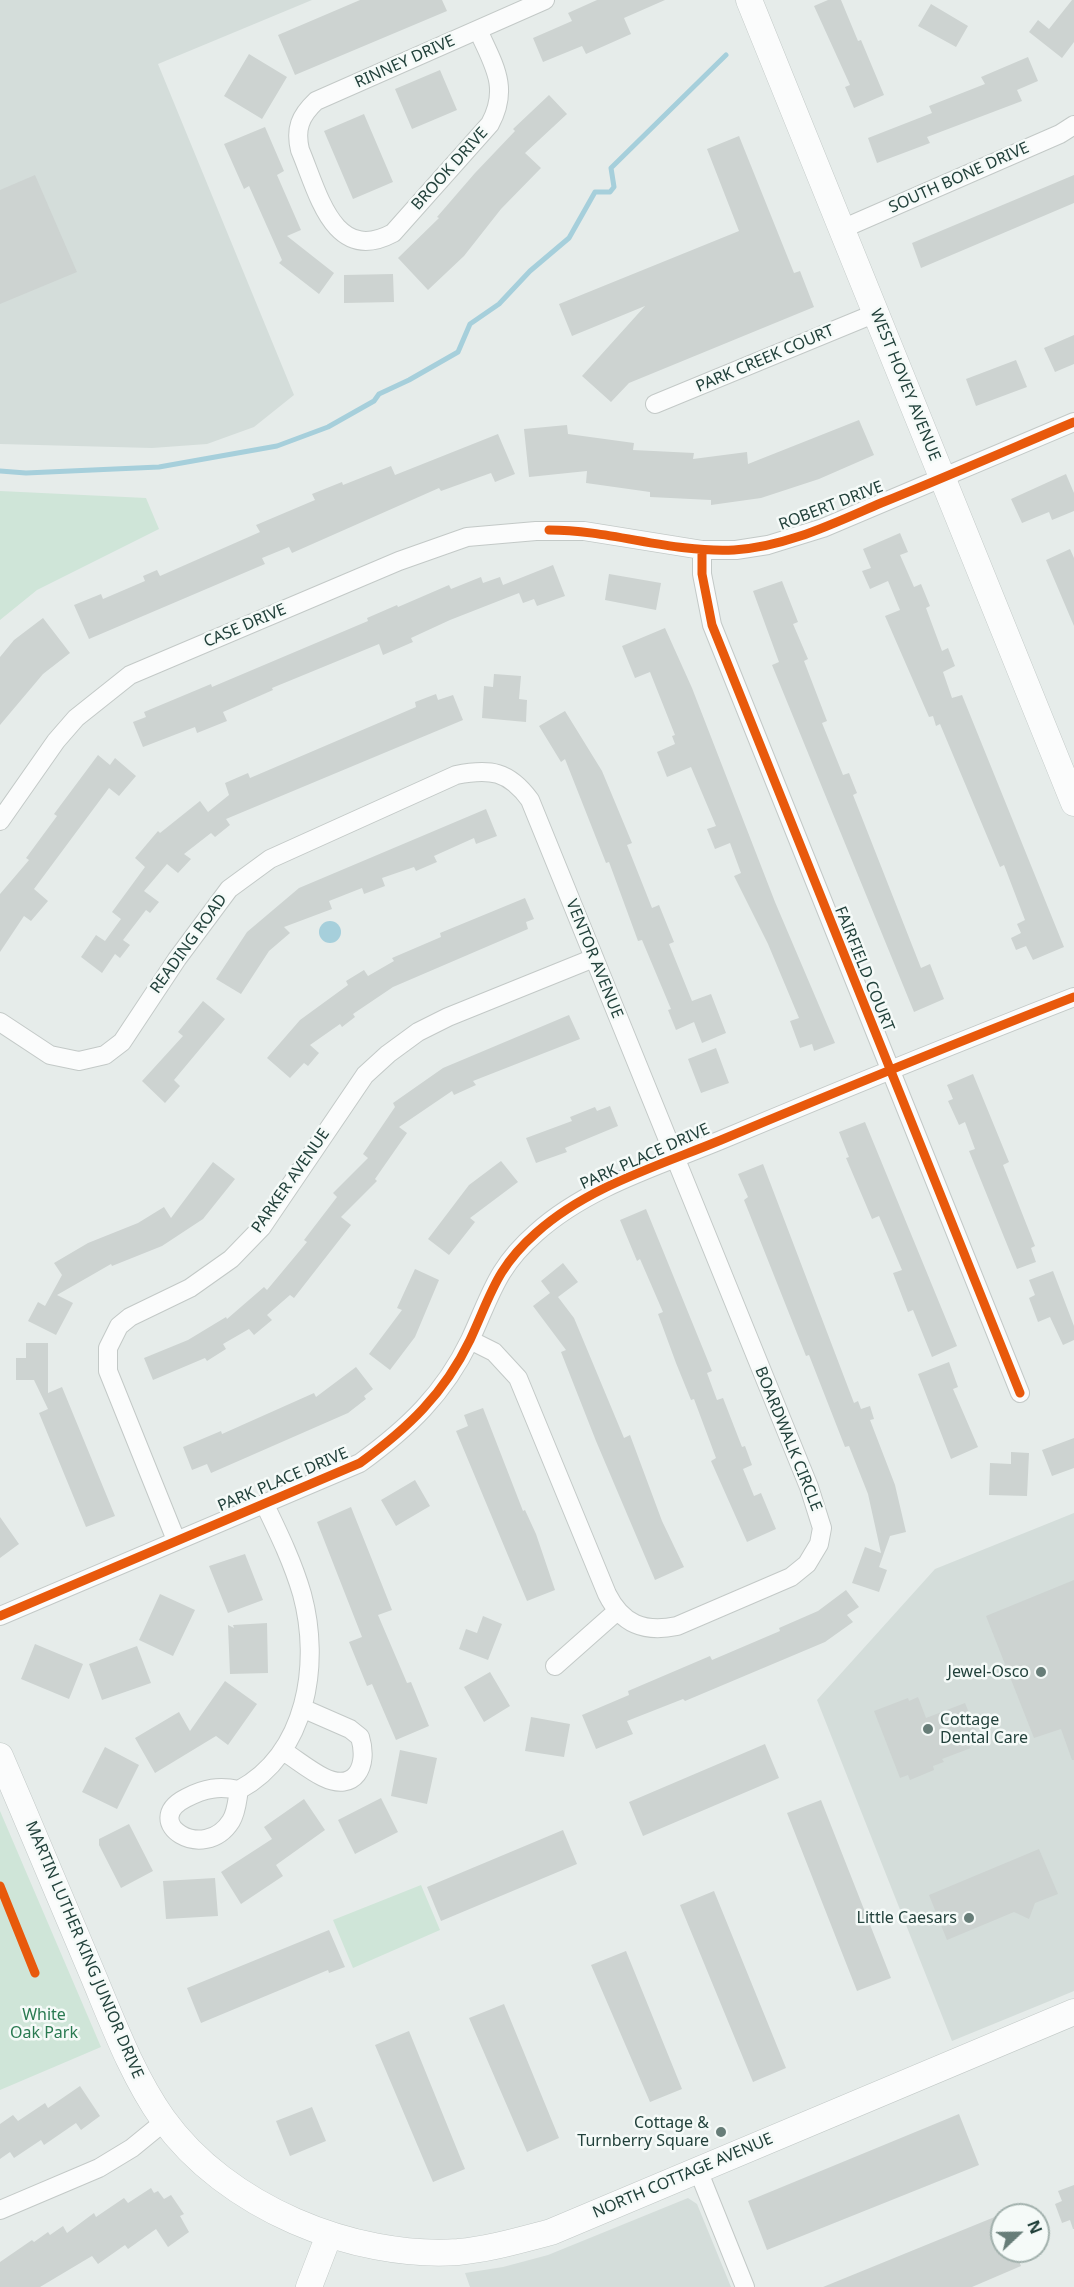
<!DOCTYPE html>
<html>
<head>
<meta charset="utf-8">
<style>
  body { margin:0 }
  #map { position:relative; width:1074px; height:2287px; overflow:hidden; background:#e6ecea; font-family:"Noto Sans",sans-serif }
  canvas { display:block }
  .north { position:absolute; left:990px; top:2203px; width:60px; height:60px; box-sizing:border-box; background:#f5faf8; border:2px solid #a1b0ac; border-radius:50%; rotate:68deg; font-size:16px; font-weight:700; line-height:24px; text-align:center; color:#22413b }
  .north::after { content:''; display:block; margin:auto; width:21px; height:27px; background:#677d78; clip-path:polygon(50% 0,100% 100%,50% 72%,0 100%) }
</style>
</head>
<body>
<div id="map">
<canvas width="1074" height="2287"></canvas>
<div class="north">N</div>
</div>
<script>
const c = document.querySelector('canvas').getContext('2d');
c.lineJoin = 'round';
function fillPath(path, color) { c.fillStyle = color; c.fill(path, 'evenodd'); }
function stroke(path, color, width, dash) { c.strokeStyle = color; c.lineWidth = width; c.lineCap = dash ? 'butt' : 'round'; c.setLineDash(dash || []); c.stroke(path); }
function drawText(font, color, halo, rows, align = 'center') {
  c.font = font + ' "Noto Sans",sans-serif'; c.lineWidth = 5; c.setLineDash([]); c.textBaseline = 'middle'; c.strokeStyle = halo; c.fillStyle = color; for (const [text, x, y, turn = 0] of rows) {
    c.save(); c.translate(x, y); c.rotate((+turn || 0) * Math.PI / 180); c.textAlign = isNaN(turn) ? turn : align; if (halo) c.strokeText(text, 0, 0); c.fillText(text, 0, 0); c.restore();
  }
}
fillPath(new Path2D(`
  M0,0H312L158,64L294,395L254,427L207,444L152,448L0,444Z
  M1074,1513V1991L952,2041L817,1700L935,1569Z
  M688,2198L697,2204L731,2287H470L465,2273L503,2267L548,2255Z`), '#d4ddda');
fillPath(new Path2D(`
  M0,491L146,498L159,529L37,590L0,620Z
  M0,1811L101,2047L0,2090Z
  M421,1885L440,1930L353,1968L333,1920Z`), '#cfe5d8');
fillPath(new Path2D(`
  M319 932a11 11 0 1 1 22 0a11 11 0 1 1-22 0Z`), '#a6cfdb');
stroke(new Path2D(`
  M0,471L26,473L159,467L277,446L328,427L374,401L379,394L409,380L458,352L470,324L499,304L530,271L569,238L595,192H610L614,187L611,168L726,55`), '#a6cfdb', 5);
fillPath(new Path2D(`
  M360,0H442L447,11L295,75L278,35Z
  M597,0H665L624,18L631,34L586,54L582,46L543,62L533,38L572,21L568,13Z
  M828,0H841L858,41L861,40L884,95L854,108L845,87L850,85L814,6Z
  M1072,0H1074V42L1062,58L1029,32L1038,20L1049,29Z
  M931,4L968,26L956,47L918,26Z
  M249,54L287,77L262,119L224,96Z
  M1028,57L1038,81L1017,90L1022,101L927,137L930,143L877,163L868,138L932,113L929,106L985,84L981,77Z
  M440,70L457,110L412,129L395,89Z
  M549,95L567,114L525,153L541,168L501,209L464,256L428,290L398,258L439,218L437,217L475,173L515,131L513,129Z
  M364,114L393,182L353,199L324,131Z
  M265,127L284,171L277,175L301,230L287,236L334,273L319,294L279,263L282,260L249,186L244,189L224,144Z
  M739,136L794,273L800,271L814,307L629,383L611,402L582,376L645,306L572,336L559,304L739,231L707,149Z
  M35,175L77,272L0,304V190Z
  M1074,175V203L921,268L912,243Z
  M393,274L394,302L344,303V275Z
  M1074,335V364L1055,372L1044,348Z
  M1016,360L1027,387L976,406L966,379Z
  M859,420L874,455L819,479L761,498L711,505V500L650,497V492L586,483L587,471L529,477L524,429L567,425L568,434L634,443L633,450L694,453L693,459L747,452L748,464Z
  M498,434L515,474L495,482L491,473L441,491L439,488L292,553L289,547L262,558L265,564L89,639L74,605L101,594L103,599L145,581L143,576L157,570L160,576L260,532L256,525L315,500L312,494L342,482L343,485L391,466L395,475Z
  M1066,474L1074,493V511L1052,520L1049,512L1022,523L1011,499Z
  M900,533L908,552L900,555L914,587L921,584L930,606L926,608L942,651L948,648L955,666L943,672L952,698L962,695L1064,947L1033,960L1026,946L1016,950L1011,938L1021,933L1017,924L1025,920L1004,865L1000,867L940,724L936,726L933,716L929,717L885,616L900,610L888,581L870,589L862,571L871,568L863,549Z
  M1070,549L1074,558V626L1046,560Z
  M553,565L565,596L537,606L534,599L523,603L519,593L450,620L411,638L413,642L383,655L379,644L272,688L273,690L223,712L227,721L197,733L195,727L143,747L133,722L146,717L144,712L211,684L212,687L368,621L367,618L397,605L398,607L449,585L451,589L481,577L483,583L500,577L503,585Z
  M609,574L661,583L656,610L605,600Z
  M782,581L798,622L793,624L808,659L804,661L827,721L822,723L843,775L849,773L857,793L853,795L921,968L930,964L944,999L914,1012L772,665L779,662L753,591Z
  M43,618L70,653L43,674L0,725V657L14,640Z
  M665,628L692,688L775,902L835,1043L814,1051L812,1044L800,1048L790,1021L799,1018L768,944L734,876L741,873L730,843L715,849L707,829L716,826L691,767L667,777L657,752L675,744L672,736L675,735L650,672L635,678L622,646Z
  M494,674L521,676L519,699L527,700L526,722L482,718L484,686L493,687Z
  M436,694L438,700L453,695L463,720L226,819L230,825L215,837L211,833L184,854L191,859L178,873L167,864L144,891L159,902L150,913L146,910L123,940L130,945L120,958L115,954L102,973L81,957L96,935L105,941L121,919L112,912L145,867L135,858L158,831L160,833L200,801L208,812L229,795L225,783L248,773L250,778L416,707L415,702Z
  M565,711L602,771L632,843L627,845L652,908L659,905L674,942L669,944L692,1001L711,994L726,1033L702,1043L694,1022L676,1030L668,1010L671,1009L642,940L638,941L609,862L606,863L565,759L561,762L539,726Z
  M98,755L110,765L115,758L136,776L119,796L109,788L34,889L48,901L31,921L24,916L0,952V894L29,860L26,858L57,816L54,814Z
  M486,809L497,836L476,844L474,838L434,856L437,862L416,871L414,867L382,878L385,886L364,894L362,888L329,901L332,909L284,927L290,933L269,951L241,994L216,979L247,932L299,888Z
  M525,898L534,919L526,922L528,929L393,987L353,1014L355,1017L342,1027L340,1024L310,1045L319,1053L308,1066L304,1063L290,1078L267,1058L300,1020L348,985L346,981L364,970L368,976L394,961L392,958L441,937L440,933Z
  M203,1001L225,1019L174,1080L180,1086L165,1103L142,1081L183,1036L178,1032Z
  M569,1015L580,1039L473,1081L476,1085L454,1095L452,1091L399,1127L407,1133L375,1179L377,1181L341,1217L351,1225L294,1298L290,1295L267,1315L272,1320L254,1335L249,1329L223,1344L226,1349L207,1361L205,1358L153,1380L144,1358L188,1340L226,1317L227,1319L264,1287L267,1290L307,1242L304,1240L337,1197L333,1193L368,1158L363,1154L395,1107L393,1103L443,1068Z
  M716,1048L729,1083L701,1093L688,1059Z
  M973,1074L1009,1162L1003,1165L1035,1246L1031,1248L1036,1262L1017,1269L969,1151L975,1149L965,1122L959,1125L948,1101L953,1099L947,1085Z
  M610,1106L618,1126L565,1148L567,1152L536,1163L526,1138L572,1121L570,1117L595,1107L597,1111Z
  M865,1122L957,1346L932,1357L913,1310L908,1312L893,1273L902,1270L879,1216L872,1219L846,1158L849,1157L839,1132Z
  M501,1161L518,1182L470,1218L475,1222L449,1255L428,1239L469,1185Z
  M213,1162L235,1179L203,1219L162,1246L112,1266L111,1264L57,1295L73,1303L56,1335L28,1321L38,1302L45,1306L62,1275L54,1263L88,1243L138,1223L164,1207L171,1218Z
  M763,1164L854,1403L858,1401L861,1409L870,1406L874,1419L870,1420L895,1485L906,1532L890,1536L879,1567L887,1570L879,1592L852,1583L865,1547L881,1553L868,1494L849,1446L845,1447L809,1355L806,1356L744,1200L748,1197L738,1174Z
  M646,1209L712,1371L707,1373L717,1400L723,1398L742,1447L745,1446L752,1465L743,1469L754,1496L761,1493L776,1529L747,1542L711,1461L716,1458L694,1399L691,1400L676,1363L658,1314L663,1312L640,1259L637,1261L620,1220Z
  M563,1263L578,1282L558,1297L574,1318L624,1438L630,1435L662,1521L684,1567L655,1580L596,1441L561,1352L566,1350L533,1306L550,1293L541,1281Z
  M415,1269L439,1280L415,1337L390,1370L369,1354L402,1310L397,1308Z
  M1053,1271L1074,1326V1340L1063,1345L1050,1317L1038,1322L1029,1298L1035,1295L1029,1280Z
  M26,1343H48V1393L62,1387L115,1516L86,1527L39,1413L48,1409L34,1380H16V1358H26Z
  M949,1362L958,1387L953,1389L978,1447L951,1459L918,1374Z
  M356,1367L373,1389L364,1396L366,1399L348,1413L211,1473L207,1464L192,1470L183,1447L221,1431L222,1434L314,1393L316,1397Z
  M483,1408L523,1511L525,1510L536,1534L555,1590L527,1601L456,1431L468,1426L464,1415Z
  M1074,1438V1468L1052,1476L1042,1450Z
  M1011,1452L1029,1453L1027,1496L989,1495L990,1463L1011,1464Z
  M415,1480L430,1506L396,1526L381,1500Z
  M351,1507L392,1610L378,1615L407,1683L411,1682L429,1726L396,1740L372,1684L367,1686L349,1642L362,1637L317,1522Z
  M0,1517L19,1544L0,1558Z
  M245,1554L263,1600L228,1613L209,1566Z
  M1074,1580V1760H1072L1061,1729L1034,1738L986,1616Z
  M846,1590L859,1607L847,1615L853,1622L825,1642L685,1701L683,1699L627,1721L633,1734L596,1749L582,1715L629,1695L628,1691L710,1656L712,1660L780,1631L779,1628L818,1611Z
  M160,1594L195,1610L173,1656L139,1640Z
  M483,1616L502,1624L488,1660L459,1649L466,1629L477,1633Z
  M267,1623L268,1673L230,1674L228,1625L234,1628L233,1625Z
  M35,1644L83,1664L69,1699L21,1679Z
  M137,1646L151,1683L102,1700L89,1664Z
  M490,1672L510,1706L484,1722L464,1687Z
  M225,1681L257,1704L228,1745L216,1736L155,1773L135,1738L179,1712L190,1731Z
  M918,1697L926,1718L965,1703L980,1740L969,1745L971,1748L942,1759L944,1762L933,1766L934,1770L910,1780L908,1775L900,1778L874,1711L908,1698L909,1701Z
  M531,1717L570,1724L564,1757L525,1751Z
  M765,1744L779,1778L643,1836L629,1802Z
  M105,1747L139,1765L117,1809L82,1792Z
  M400,1750L437,1758L427,1804L391,1796Z
  M381,1798L398,1832L355,1854L338,1820Z
  M304,1799L325,1830L276,1865L283,1876L241,1904L221,1872L272,1839L264,1827Z
  M821,1800L891,1978L857,1991L787,1813Z
  M129,1824L153,1871L121,1888L99,1845V1839Z
  M563,1830L577,1864L441,1921L427,1887Z
  M1039,1849L1058,1894L1035,1903L1029,1919L1014,1912L947,1940L929,1895Z
  M215,1878L218,1916L166,1919L163,1881Z
  M714,1891L786,2068L753,2082L680,1905Z
  M329,1930L345,1967L329,1973L328,1970L201,2023L187,1988Z
  M626,1951L682,2089L650,2102L591,1965Z
  M504,2004L559,2138L527,2152L469,2018Z
  M409,2031L465,2169L433,2182L375,2045Z
  M80,2086L100,2116L81,2130L76,2123L44,2145L41,2140L14,2158L10,2152L0,2159V2124L13,2115L18,2121L45,2103L48,2108Z
  M312,2107L326,2141L290,2156L276,2121Z
  M959,2114L979,2165L767,2250L748,2201Z
  M1074,2185V2229H1073L1070,2220L1062,2223L1055,2204L1062,2201L1058,2191Z
  M151,2188L154,2193L158,2191L164,2199L171,2195L184,2214L180,2216L189,2232L168,2247L156,2229L128,2249L125,2245L98,2264L92,2256L40,2287H0V2262L32,2240L34,2242L48,2232L50,2235L63,2226L67,2233L94,2213L96,2217L124,2198L128,2203Z
  M1002,2214V2251H1015L1021,2266L972,2287H823Z`), '#cdd3d1');
const street = new Path2D(`
  M478,30C493,64 510,87 490,124L393,233C333,265 318,192 300,150C295,129 300,116 316,101L545,0
  M842,229L1060,134L1074,125
  M655,404L876,313
  M702,550V574L712,625L1020,1393
  M0,821L56,741L76,718L130,675L399,561L467,537L536,531H584L702,550H736L768,545L823,528L1074,422
  M0,1022L50,1055L79,1061L105,1055L122,1042L177,959L229,889L270,859L456,775C490,768 509,771 530,800L809,1487L822,1528L819,1544L807,1564L791,1577L677,1626C644,1633 622,1624 607,1594L518,1378L494,1352L470,1340
  M176,1540L108,1371V1348L119,1326L130,1317L190,1288L231,1259L262,1227L365,1075L388,1054L418,1032L448,1017L594,958
  M0,1616L360,1463C408,1428 444,1394 470,1340C491,1295 496,1268 536,1233C587,1187 658,1166 721,1140C838,1091 956,1043 1074,997
  M555,1666L616,1612
  M283,1751C296,1759 309,1770 323,1777C355,1793 369,1766 360,1737L350,1729L302,1708
  M239,1790C237,1800 237,1811 231,1821C204,1864 139,1822 186,1798C205,1788 219,1786 239,1790C307,1753 321,1664 302,1594C293,1563 279,1534 265,1505
  M698,2170L745,2287
  M0,2210L99,2168L132,2148L165,2121`);
const secondary = new Path2D(`
  M749,0L1074,803
  M0,1756C31,1828 61,1900 92,1973C113,2023 132,2075 163,2119C226,2207 353,2259 458,2252C490,2249 520,2240 551,2232L1074,2012
  M309,2287L329,2235`);
stroke(street, '#c3c9c7', 20);
stroke(secondary, '#c2c9c7', 27);
stroke(street, '#fbfcfc', 18);
stroke(secondary, '#fbfcfc', 26);
stroke(new Path2D(`
  M549,530C611,530 671,553 734,550C786,547 834,523 881,503C946,477 1010,449 1074,422
  M702,550V574L712,625L1020,1393
  M0,1616L360,1463C408,1428 444,1394 470,1340C491,1295 496,1268 536,1233C587,1187 658,1166 721,1140C838,1091 956,1043 1074,997
  M0,1886L35,1973`), '#e8590c', 9);
for (const [x, y, r, color] of [
  [1041,1672,6,"#677d78"],
  [928,1729,6,"#677d78"],
  [969,1918,6,"#677d78"],
  [721,2132,6,"#677d78"]
]) { const dot = new Path2D(); dot.arc(x, y, r, 0, 2 * Math.PI); c.fillStyle = color; c.fill(dot); stroke(dot, '#f5faf8', 2); }
drawText('16px', '#22413b', '#f5faf8', [
  ["RINNEY DRIVE",405,62,-24],
  ["BROOK DRIVE",450,169,-48],
  ["SOUTH BONE DRIVE",959,178,-24],
  ["PARK CREEK COURT",765,359,-23],
  ["WEST HOVEY AVENUE",905,385,68],
  ["ROBERT DRIVE",831,506,-21],
  ["CASE DRIVE",245,626,-23],
  ["READING ROAD",189,944,-54],
  ["VENTOR AVENUE",594,959,68],
  ["FAIRFIELD COURT",864,969,68],
  ["PARK PLACE DRIVE",645,1157,-24],
  ["PARKER AVENUE",291,1181,-55],
  ["BOARDWALK CIRCLE",788,1439,68],
  ["PARK PLACE DRIVE",283,1480,-23],
  ["MARTIN LUTHER KING JUNIOR DRIVE",84,1950,67],
  ["NORTH COTTAGE AVENUE",683,2176,-23]
]);
drawText('16px', '#22413b', '#f5faf8', [
  ["Jewel-Osco",1029,1672],
  ["Cottage",940,1720,"left"],
  ["Dental Care",940,1738,"left"],
  ["Little Caesars",957,1918],
  ["Cottage &",709,2123],
  ["Turnberry Square",709,2141]
], 'right');
drawText('16px', '#2a7a51', '#f5faf8', [
  ["White",44,2015],
  ["Oak Park",44,2033]
]);
</script>
</body>
</html>
